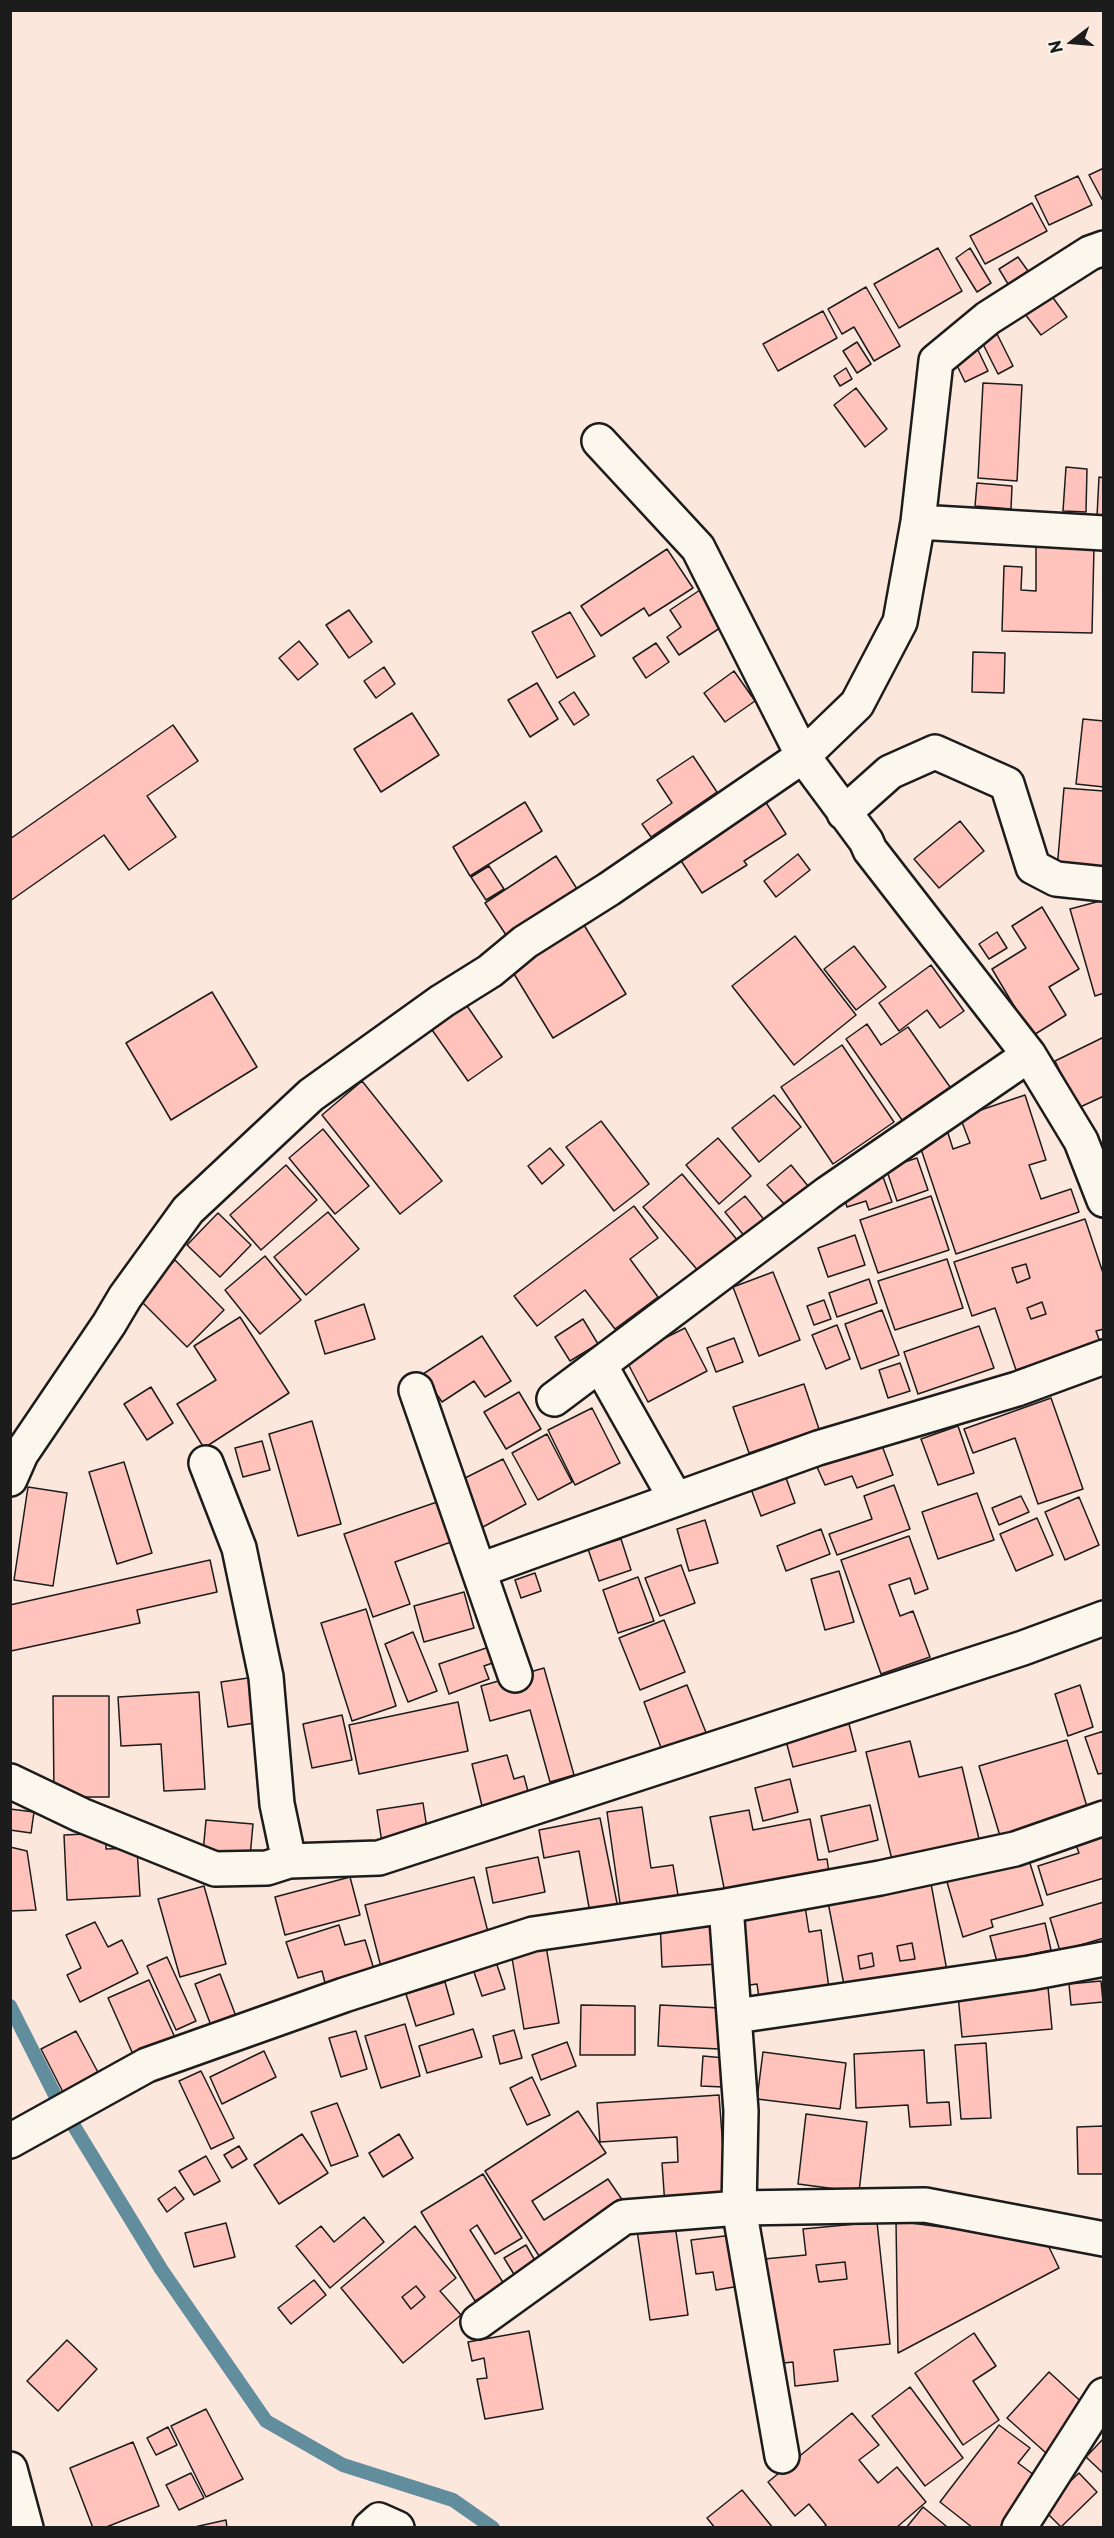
<!DOCTYPE html>
<html>
<head>
<meta charset="utf-8">
<style>
  body { margin:0 }
  #map { position:relative; width:1114px; height:2538px; overflow:hidden; background:#fce7dd; font-family:"Playpen Sans",sans-serif }
  canvas { display:block }
  .frame { position:absolute; inset:0; border:12px solid #1c1c1c; pointer-events:none }
  .north { position:absolute; left:1042px; top:12px; width:60px; height:60px; -webkit-text-stroke:4px #fbf7ec; paint-order:stroke; rotate:254deg; font-size:16px; font-weight:700; line-height:24px; text-align:center; color:#1c1c1c }
  .north::after { content:''; display:block; margin:auto; width:21px; height:27px; background:#1c1c1c; clip-path:polygon(50% 0,100% 100%,50% 72%,0 100%) }
</style>
</head>
<body>
<div id="map">
<canvas width="1114" height="2538"></canvas>
<div class="frame"></div>
<div class="north">N</div>
</div>
<script>
const c = document.querySelector('canvas').getContext('2d');
c.lineJoin = 'round';
function stroke(path, color, width, dash) { c.strokeStyle = color; c.lineWidth = width; c.lineCap = dash ? 'butt' : 'round'; c.setLineDash(dash || []); c.stroke(path); }
function fillPath(path, color) { c.fillStyle = color; c.fill(path, 'evenodd'); }
stroke(new Path2D(`
  M10,2006L55,2095L161,2269L266,2421L343,2465L453,2500L493,2528`), '#628d9c', 14);
const building = new Path2D(`
  M1104,168V203L1089,175Z
  M1078,176L1092,205L1049,225L1035,196Z
  M1032,203L1047,231L985,264L970,236Z
  M938,248L962,291L899,328L874,284Z
  M970,248L991,283L977,292L956,258Z
  M1018,257L1028,271L1008,284L999,269Z
  M866,287L900,346L874,361L854,327L842,334L828,309Z
  M1051,295L1067,317L1041,335L1025,314Z
  M823,311L837,338L778,371L763,344Z
  M996,332L1013,366L998,374L981,340Z
  M857,342L871,364L857,373L843,351Z
  M976,346L988,371L965,382L953,357Z
  M846,368L852,379L840,386L834,376Z
  M983,383L1022,385L1017,481L978,478Z
  M856,388L887,429L865,447L834,405Z
  M1066,467L1087,469L1086,512L1063,511Z
  M1099,477L1104,478V517L1097,516Z
  M977,483L1012,486L1011,509L975,506Z
  M1036,546L1094,547L1092,633L1002,631L1004,566L1022,567L1021,590L1036,591Z
  M667,549L693,588L649,616L644,608L601,636L581,606Z
  M700,590L723,626L679,655L667,637L681,627L670,610Z
  M349,610L372,642L349,658L326,625Z
  M570,612L595,656L557,678L532,632Z
  M299,641L318,664L298,680L279,658Z
  M656,643L669,662L646,678L633,658Z
  M973,652L1005,653L1004,693L972,692Z
  M384,667L395,684L376,698L364,681Z
  M734,671L755,701L725,722L704,693Z
  M537,683L558,719L530,737L508,700Z
  M574,692L589,715L574,725L559,702Z
  M412,713L439,755L381,792L354,749Z
  M1083,719L1104,721V787L1076,784Z
  M173,725L198,761L147,796L176,837L129,870L104,835L10,901V839Z
  M693,756L717,792L651,837L642,824L672,803L657,780Z
  M1064,788L1104,791V873L1057,869Z
  M765,801L786,834L744,861L747,865L702,893L676,853Z
  M525,802L542,831L470,876L453,847Z
  M960,821L984,851L939,888L914,859Z
  M798,854L810,870L776,897L764,881Z
  M556,856L579,892L508,938L485,903Z
  M489,866L504,889L486,900L471,877Z
  M1104,900V993L1095,996L1070,909Z
  M1042,907L1079,969L1049,987L1066,1015L1032,1036L992,969L1026,948L1012,926Z
  M584,925L626,994L553,1038L511,969Z
  M997,932L1007,948L989,959L979,944Z
  M795,936L856,1015L794,1065L732,986Z
  M854,946L886,987L856,1010L824,969Z
  M931,965L964,1011L940,1028L927,1010L899,1031L879,1003Z
  M212,992L257,1067L171,1120L126,1043Z
  M465,1003L502,1057L468,1081L430,1027Z
  M867,1024L881,1045L908,1027L950,1087L902,1120L846,1039Z
  M1104,1037V1096L1078,1108L1055,1061Z
  M842,1045L894,1122L833,1164L781,1087Z
  M362,1081L442,1181L400,1214L322,1115Z
  M774,1095L801,1127L759,1162L732,1128Z
  M1025,1095L1046,1160L1029,1165L1041,1199L1071,1189L1079,1212L956,1254L918,1140L947,1130L953,1149L970,1143L960,1117Z
  M601,1121L649,1184L614,1211L566,1147Z
  M323,1129L369,1186L335,1214L289,1158Z
  M718,1138L751,1176L719,1204L686,1165Z
  M550,1148L564,1165L542,1184L528,1166Z
  M917,1158L928,1190L897,1201L886,1168Z
  M286,1165L317,1200L261,1250L230,1215Z
  M791,1165L808,1186L786,1206L767,1185Z
  M682,1174L739,1242L701,1274L643,1207Z
  M882,1174L892,1202L869,1210L866,1201L847,1207L841,1187Z
  M745,1196L766,1222L746,1238L725,1212Z
  M931,1196L949,1250L878,1273L860,1220Z
  M634,1206L658,1238L630,1259L658,1297L615,1329L585,1290L537,1326L514,1296Z
  M328,1212L359,1249L306,1295L274,1257Z
  M218,1213L251,1245L220,1277L187,1245Z
  M1085,1219L1104,1276V1329L1096,1331L1100,1342L1016,1370L995,1308L972,1316L954,1262ZM1026,1264L1030,1278L1017,1283L1012,1268ZM1042,1302L1046,1314L1031,1319L1027,1308Z
  M855,1235L865,1265L828,1277L818,1248Z
  M265,1256L301,1300L260,1334L225,1290Z
  M947,1259L963,1308L895,1330L878,1281Z
  M175,1260L224,1310L187,1347L138,1298Z
  M1026,1264L1030,1278L1017,1283L1012,1268Z
  M773,1272L800,1340L759,1356L733,1287Z
  M869,1279L877,1303L837,1317L829,1293Z
  M824,1300L831,1319L814,1325L807,1306Z
  M1042,1302L1046,1314L1031,1319L1027,1308Z
  M364,1304L375,1339L325,1354L315,1321Z
  M882,1310L899,1355L861,1369L845,1324Z
  M240,1317L289,1393L204,1448L177,1404L216,1380L194,1346Z
  M583,1319L598,1344L570,1361L555,1337Z
  M837,1325L850,1359L826,1369L812,1335Z
  M979,1326L994,1368L918,1394L904,1352Z
  M685,1328L707,1371L648,1402L625,1358Z
  M482,1336L511,1381L485,1397L474,1381L442,1402L423,1374Z
  M734,1338L743,1362L716,1372L707,1348Z
  M900,1363L910,1391L888,1398L879,1370Z
  M804,1384L819,1429L749,1453L733,1407Z
  M151,1387L173,1423L147,1440L124,1404Z
  M519,1392L541,1429L506,1449L484,1412Z
  M1051,1398L1083,1489L1038,1504L1015,1438L973,1453L964,1429Z
  M592,1408L620,1463L575,1485L548,1430Z
  M312,1421L341,1524L298,1536L269,1434Z
  M958,1426L974,1473L938,1485L921,1439Z
  M547,1434L572,1482L538,1500L512,1453Z
  M262,1441L270,1470L243,1477L235,1448Z
  M881,1443L893,1475L857,1488L852,1476L825,1485L817,1467Z
  M503,1459L526,1504L481,1528L457,1482Z
  M124,1462L152,1553L117,1564L89,1472Z
  M785,1475L795,1503L761,1516L751,1489Z
  M894,1485L910,1529L837,1555L829,1534L872,1519L864,1496Z
  M28,1487L67,1493L53,1586L14,1580Z
  M977,1493L994,1540L938,1559L922,1512Z
  M1021,1496L1029,1512L999,1525L992,1508Z
  M1079,1497L1099,1545L1065,1560L1045,1512Z
  M437,1502L451,1542L395,1562L410,1604L373,1617L344,1534Z
  M1037,1518L1053,1555L1016,1571L1000,1534Z
  M705,1520L718,1563L689,1571L677,1529Z
  M821,1529L830,1554L786,1571L777,1546Z
  M909,1536L928,1589L915,1594L910,1578L889,1585L900,1616L913,1611L930,1657L881,1674L841,1560Z
  M621,1539L631,1570L599,1581L588,1549Z
  M210,1560L217,1592L137,1610L140,1623L11,1651L10,1605Z
  M681,1565L695,1603L660,1616L645,1578Z
  M839,1571L854,1622L825,1630L811,1579Z
  M535,1573L541,1591L521,1598L515,1580Z
  M638,1577L654,1621L618,1633L603,1590Z
  M464,1592L474,1628L424,1642L414,1606Z
  M366,1609L396,1706L352,1721L321,1623Z
  M664,1620L685,1672L640,1690L619,1638Z
  M413,1632L437,1691L408,1702L385,1644Z
  M495,1645L501,1660L484,1666L489,1679L449,1694L439,1664Z
  M544,1668L574,1775L550,1782L530,1710L490,1721L481,1686Z
  M248,1678L255,1723L228,1727L221,1682Z
  M687,1685L707,1735L663,1753L644,1702Z
  M1080,1685L1093,1727L1068,1736L1055,1694Z
  M199,1692L205,1789L164,1791L161,1744L121,1746L118,1697Z
  M53,1696H109V1797H54Z
  M458,1702L468,1751L359,1774L349,1725Z
  M342,1715L352,1760L312,1768L303,1724Z
  M849,1724L856,1751L793,1767L786,1741Z
  M1104,1731V1773L1098,1774L1085,1737Z
  M1067,1740L1088,1810L1000,1836L979,1766Z
  M910,1741L919,1777L962,1767L980,1843L893,1864L866,1752Z
  M507,1755L514,1779L524,1776L529,1795L482,1806L472,1764Z
  M790,1779L798,1812L763,1821L755,1788Z
  M423,1803L428,1835L382,1843L377,1810Z
  M870,1805L878,1840L829,1852L821,1816Z
  M642,1807L651,1868L673,1865L679,1901L621,1910L607,1812Z
  M10,1809L34,1812L31,1833L10,1830Z
  M749,1810L753,1830L810,1819L818,1860L827,1859L830,1879L726,1898L710,1817Z
  M600,1818L618,1908L590,1913L579,1851L544,1858L539,1830Z
  M206,1820L253,1824L250,1857L203,1853Z
  M1104,1831V1878L1047,1895L1038,1866L1079,1853L1074,1840Z
  M106,1833V1849L137,1848L140,1896L67,1900L64,1835Z
  M10,1847L27,1851L36,1910L10,1911Z
  M538,1857L545,1892L493,1903L486,1868Z
  M1028,1857L1043,1905L991,1920L993,1927L963,1937L947,1882Z
  M350,1877L360,1915L285,1935L275,1897Z
  M474,1877L490,1940L381,1967L365,1905Z
  M930,1878L947,1971L845,1990L827,1897ZM912,1943L915,1959L900,1961L897,1946ZM872,1953L874,1966L860,1969L858,1956Z
  M204,1886L226,1964L180,1977L158,1899Z
  M1104,1902V1938L1060,1951L1050,1918Z
  M805,1906L809,1932L821,1930L829,1988L759,1998L757,1984L743,1986L733,1916Z
  M716,1918L719,1964L662,1967L660,1920Z
  M95,1922L108,1947L122,1940L138,1973L80,2002L67,1975L81,1968L66,1935Z
  M1045,1923L1051,1950L997,1962L990,1936Z
  M339,1925L345,1945L365,1940L376,1976L327,1991L322,1971L298,1978L286,1942Z
  M912,1943L915,1959L900,1961L897,1946Z
  M546,1946L559,2023L524,2029L511,1952Z
  M872,1953L874,1966L860,1969L858,1956Z
  M167,1957L196,2021L176,2030L147,1966Z
  M496,1962L505,1989L482,1996L473,1969Z
  M220,1974L237,2019L212,2028L195,1984Z
  M149,1980L177,2042L136,2061L108,1998Z
  M1101,1981L1103,2002L1071,2005L1069,1984Z
  M445,1982L454,2014L416,2026L406,1994Z
  M1048,1987L1052,2029L962,2037L958,1995Z
  M581,2005L635,2006V2055H580Z
  M660,2005L721,2008L719,2049L658,2046Z
  M405,2024L420,2076L381,2088L365,2036Z
  M473,2029L482,2057L427,2073L419,2046Z
  M514,2030L522,2058L500,2064L493,2036Z
  M76,2031L101,2078L65,2096L41,2049Z
  M356,2031L367,2069L341,2077L329,2038Z
  M567,2042L576,2066L541,2080L532,2055Z
  M986,2043L991,2118L961,2119L955,2045Z
  M924,2050L927,2103L949,2102L951,2125L910,2127L908,2105L856,2108L854,2054Z
  M264,2051L276,2077L222,2104L210,2077Z
  M763,2052L846,2063L840,2109L757,2099Z
  M703,2056L725,2058L723,2087L701,2086Z
  M201,2071L234,2138L211,2149L179,2081Z
  M532,2077L550,2115L527,2125L510,2088Z
  M719,2095L727,2202L665,2206L662,2163L678,2162L677,2137L600,2142L597,2103Z
  M337,2103L358,2156L331,2166L311,2112Z
  M578,2111L606,2153L532,2201L544,2220L608,2179L623,2201L539,2256L485,2171Z
  M806,2114L867,2122L859,2192L798,2184Z
  M1104,2126V2174H1078L1077,2127Z
  M302,2134L328,2173L279,2204L254,2165Z
  M399,2134L413,2158L383,2177L369,2153Z
  M239,2146L247,2159L232,2168L224,2155Z
  M206,2156L220,2181L194,2195L179,2171Z
  M483,2174L522,2238L495,2254L477,2225L470,2230L504,2284L475,2301L421,2212Z
  M175,2187L184,2199L167,2212L158,2199Z
  M364,2217L384,2242L330,2288L296,2246L321,2226L334,2242Z
  M896,2221L1046,2241L1059,2268L898,2353Z
  M877,2222L890,2344L834,2350L838,2381L795,2386L793,2362L775,2364L764,2259L806,2255L803,2229ZM845,2262L847,2279L819,2282L816,2265Z
  M226,2223L235,2257L194,2267L185,2233Z
  M675,2225L688,2315L650,2320L637,2230Z
  M415,2226L456,2278L440,2291L461,2315L403,2363L341,2288ZM416,2286L425,2297L411,2309L402,2297Z
  M733,2235L740,2286L716,2290L713,2272L696,2274L691,2240Z
  M526,2245L537,2264L515,2276L504,2258Z
  M845,2262L847,2279L819,2282L816,2265Z
  M314,2280L326,2295L291,2324L278,2308Z
  M416,2286L425,2297L411,2309L402,2297Z
  M529,2331L543,2409L485,2419L477,2379L487,2378L484,2358L472,2361L468,2342Z
  M974,2333L996,2366L973,2381L999,2420L963,2445L915,2373Z
  M67,2340L97,2369L58,2411L27,2381Z
  M1049,2372L1088,2408L1046,2453L1007,2418Z
  M910,2387L963,2458L925,2486L872,2416Z
  M206,2409L243,2479L206,2497L171,2426Z
  M852,2413L879,2445L859,2460L878,2483L897,2467L926,2502L896,2528H823L826,2525L809,2504L795,2516L768,2482Z
  M999,2425L1030,2448L1018,2463L1038,2478L1001,2528H973L940,2502Z
  M168,2427L177,2445L156,2455L147,2438Z
  M1104,2438V2474L1086,2457Z
  M133,2442L159,2506L104,2528H93L70,2468Z
  M191,2473L204,2498L179,2510L166,2485Z
  M1079,2473L1097,2492L1061,2527L1042,2508Z
  M742,2490L773,2528H715L707,2518Z
  M923,2507L946,2526L945,2528H906Z
  M226,2520L227,2528H190Z`);
fillPath(building, '#ffc3bb');
stroke(building, '#1c1c1c', 1.5);
const street = new Path2D(`
  M599,441L698,548L803,756L866,841L870,850L1029,1055L1081,1141L1104,1200
  M918,522L1104,533
  M844,813L890,772L935,752L1007,784L1033,867L1056,879L1104,884
  M600,1365L675,1498
  M416,1390L515,1675
  M554,1399L828,1193L1029,1055
  M206,1463L239,1548L266,1677L277,1804L289,1861
  M10,1479L21,1454L109,1324L125,1297L188,1210L311,1095L442,1001L490,971L525,942L609,889L803,756L857,704L900,622L918,522L936,361L988,318L1090,253L1104,248
  M480,1570L818,1448L1017,1389L1104,1357
  M10,1781L81,1815L215,1869L267,1868L289,1861L379,1858L1023,1648L1104,1618
  M726,1906L741,2111L739,2208L782,2456
  M736,2016L1030,1973L1104,1959
  M10,2141L147,2065L344,1995L533,1934L726,1906L880,1878L1015,1849L1104,1818
  M478,2322L624,2217L739,2208L925,2205L1104,2239
  M10,2469L26,2528
  M370,2528L379,2520L397,2528
  M1019,2528L1104,2395`);
stroke(street, '#1c1c1c', 38);
stroke(street, '#fbf7ec', 33);
</script>
</body>
</html>
